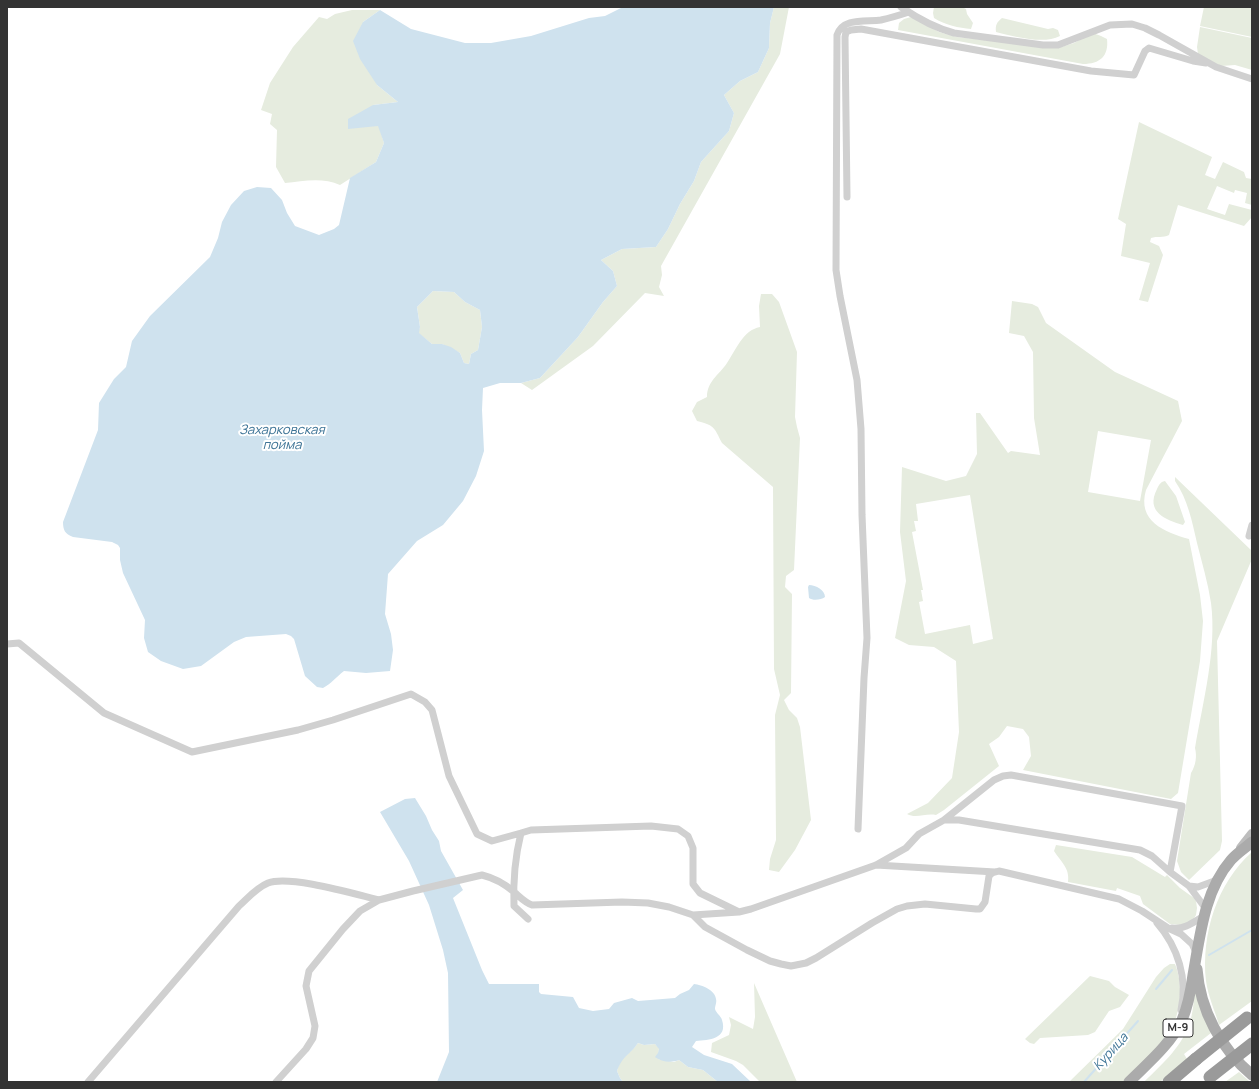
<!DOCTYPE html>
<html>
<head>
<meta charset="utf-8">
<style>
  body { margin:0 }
  #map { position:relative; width:1259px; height:1089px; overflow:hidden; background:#fff; font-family:Manrope,sans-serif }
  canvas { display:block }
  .frame { position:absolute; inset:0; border:8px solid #333; pointer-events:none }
</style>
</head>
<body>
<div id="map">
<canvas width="1259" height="1089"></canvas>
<div class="frame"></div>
</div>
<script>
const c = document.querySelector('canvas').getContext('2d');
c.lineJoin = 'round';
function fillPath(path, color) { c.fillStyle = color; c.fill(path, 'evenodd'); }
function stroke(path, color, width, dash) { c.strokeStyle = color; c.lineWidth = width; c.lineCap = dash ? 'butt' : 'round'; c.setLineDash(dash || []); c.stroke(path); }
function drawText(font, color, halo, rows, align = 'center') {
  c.font = font + ' Manrope,sans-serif'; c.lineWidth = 4; c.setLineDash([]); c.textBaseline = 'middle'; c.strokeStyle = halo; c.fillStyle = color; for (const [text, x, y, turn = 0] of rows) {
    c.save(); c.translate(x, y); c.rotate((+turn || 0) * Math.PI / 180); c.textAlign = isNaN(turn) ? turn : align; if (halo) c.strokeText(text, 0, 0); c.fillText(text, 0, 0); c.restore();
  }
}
fillPath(new Path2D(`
  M774,7H789L780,54L661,266L662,275L659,287L664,296L645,293L593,346L532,390L521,383L540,378L578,337L603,302L617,286L613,271L601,260L622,249L656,247L668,229L680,204L694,181L701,162L729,131L734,113L724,95L740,81L758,72L769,48L770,23Z
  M934,7H962L966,9L967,14L973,23L971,29C959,28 945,25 934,18L933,13Z
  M1204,7H1252V37L1200,26Z
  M352,10H380L363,22L377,85L398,102L373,105L369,126H379L384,143L376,162L340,185C323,177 303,181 285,183L276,167L277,130L270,124L272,114L261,110L270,83L293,47L319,17L327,19L335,14Z
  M911,17L939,32L957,37L1058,48L1074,43L1093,33L1101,36L1107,39C1109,56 1100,64 1083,64L898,30L899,23L904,19Z
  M1002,18L1048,29L1053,28L1058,30L1060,36C1043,45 1013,36 996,32C995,25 997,22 1002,18Z
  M1200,27L1252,38V70L1235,65L1221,66L1206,59L1198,54L1197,47Z
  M1139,122L1212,157L1205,175L1215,179L1223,162L1244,172L1246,178L1252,179V205L1245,203L1247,193L1235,190L1234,193L1217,186L1207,209L1225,215L1229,204L1252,210V217L1244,226L1178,205L1169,235C1163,238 1157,236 1151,238L1150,242L1159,246L1163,255L1148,302L1139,300L1150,263L1121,256L1126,224L1118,219Z
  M433,291L454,292L465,302L480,310L482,327L478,350L471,354L469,364L464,363L460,353L442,344H432L418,333L420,327L417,307Z
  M761,294H772L779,302L797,352L795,417L797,427L800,438L794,570L786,576L785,587L792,594L791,693L784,700L789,710L797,718L800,727L811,820L795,850L779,872L769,870L770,859L776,840L775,715L780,695L774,669L773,487L722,443C714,427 714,425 697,421L692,411L697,402L707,397C707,381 719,375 727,363C736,350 743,330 760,327L759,306Z
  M1012,301L1032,304L1038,307L1046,323L1115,372L1178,401L1182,421L1146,490C1137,521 1164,532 1189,539L1200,595L1203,621L1200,661L1178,793L1171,799L1023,770L1031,756L1029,737L1023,729L1007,726L999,737L989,744L999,766L944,810L936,815C925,813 916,819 907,814L928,803L952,778L959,732L956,661L934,647L909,645L895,638L906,581L900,532L902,467L946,481L966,476L977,454L976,413H980L1008,453L1011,451L1040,455L1034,418L1033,352L1024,336L1009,333ZM1098,431L1151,440L1140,501L1088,492ZM970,495L993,639L973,644L970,625L925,634L919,602L923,601L921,590H923L912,532L916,531L914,521H918L916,504Z
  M1175,477L1252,551V559L1217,641L1222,841L1220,850L1189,880L1181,872L1177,861L1191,773C1196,765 1197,756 1195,748C1203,701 1217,650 1211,603C1208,583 1202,563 1197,543C1192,521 1188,500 1175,481Z
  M1165,481L1176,496L1185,522L1183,525C1166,520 1145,512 1157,489C1159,485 1160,482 1165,481Z
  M1056,845L1132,857L1165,877L1167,875L1180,888L1194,898L1196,901L1197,908L1196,915L1193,920L1181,925L1170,924L1143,904L1140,896L1117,888L1116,891L1068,882C1070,868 1061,862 1054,851Z
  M1252,852V1001L1219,1025C1215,1011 1208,996 1206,981C1201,934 1217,883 1252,852Z
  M1170,964H1175C1185,988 1180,1022 1163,1042C1151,1056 1137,1069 1124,1082H1069L1123,1029L1156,977L1164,968Z
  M1090,976L1109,981L1115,987L1129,995L1120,1007L1109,1011L1095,1032L1088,1035L1040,1038L1034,1044L1030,1043L1025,1039Z
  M754,983L797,1082H760L743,1065L736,1061L711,1052L712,1043L729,1035L731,1025L729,1017L753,1029L755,1017Z
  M1195,988L1211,1033L1184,1054L1187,1059L1160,1082H1144C1161,1065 1180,1049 1189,1025C1193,1014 1194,1000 1195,988Z
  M638,1043L644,1045L655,1044L659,1048L658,1059L674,1062L679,1060L688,1067L703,1070L718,1082H623L620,1078L617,1071L620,1061L634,1048Z
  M1239,1072L1250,1082H1225Z`), '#e6ecdf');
fillPath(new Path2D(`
  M623,7H774L770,23L769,48L758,72L740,81L724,95L734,113L729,131L701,162L694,181L680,204L668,229L656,247L622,249L601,260L613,271L617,286L603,302L578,337L540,378L521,383H500L483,388L482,410L484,451L476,476L463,501L443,525L417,541L388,574L385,614L391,634L393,650L390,671L366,673L344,671C336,677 331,684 323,688L317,687L305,676L294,639L291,636L286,634L246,637L234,642L201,666L183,669L161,661L148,652L144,638L145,620L123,573L120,560V548L118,545L112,542L73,537C65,534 63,530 63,522L98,430L99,403L114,379L126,367L132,341L150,316L210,257L218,238L222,222L231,205L244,191L257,187L271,188L282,200L287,213L295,226L319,235L334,229L339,225L350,178L376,162L384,143L378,126L348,129V119L373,105L398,102L377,85L360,59L353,41L363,22L380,10L411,29L465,43H491L531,36L589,18L605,16ZM433,291L454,292L465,302L480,310L482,327L478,350L471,354L469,364L464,363L460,353L451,347L442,344H432L419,333L420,327L417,307Z
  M809,585C816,585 825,590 825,597C821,600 813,601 809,598L808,587Z
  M415,798L426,816L432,830L439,841L441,851L463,890L453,898L482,970L489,984H539V992L541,994L573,997L579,1008L593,1011L609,1009L614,1003L632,998L638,1001L675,998L680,994L689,990L694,984C702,985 715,990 716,999C717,1002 715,1006 715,1009C716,1013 721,1016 722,1020C728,1039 709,1040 696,1041L692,1047L704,1055L732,1064L751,1082H718L703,1070L688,1067L679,1060C672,1063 661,1062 655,1057L658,1053L659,1049L655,1044L644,1045L638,1043C630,1055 623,1055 617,1071L620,1078L623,1082H437L449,1052L448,973L443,950L429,905L409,861L380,812L405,799Z`), '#cfe2ee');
stroke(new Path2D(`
  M1209,955L1252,930
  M1156,989L1172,970
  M1084,1082L1138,1021`), '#cfe2ee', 2);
stroke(new Path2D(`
  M901,7C917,18 935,28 954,33L1043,45H1058L1110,25L1132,24L1145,28L1159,35L1216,67L1252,79
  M847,197L845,37L846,32L851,30L861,29L1091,71L1134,75L1145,51L1149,48L1193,61L1206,63
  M1249,536L1252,525
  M7,644L19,643L104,713L192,752L298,730L333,720L411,694L425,702L432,710L449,776L477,834L492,841L521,833
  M944,820H959L1140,850L1152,856L1170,872
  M858,829L864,678L867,638L862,515L861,429L857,380L840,296L836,270L837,35C843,17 866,22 881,20C890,18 900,15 909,12
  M876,865L995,872
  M1189,886L1198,887L1217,880
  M693,915L739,912
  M528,919L514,906C513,881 515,857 521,833L531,830L651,826L678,829L688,836L693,848V884L700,893L739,912L751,909L876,865L906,848L919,834L944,820L994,780L1003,776L1011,775L1182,806L1170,872L1189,886L1206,909
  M1157,923C1178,947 1188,979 1181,1010
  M1172,928C1184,930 1194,922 1204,916
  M88,1082L239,906C248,898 256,888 268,883C290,875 354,894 379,900
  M276,1082L306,1049L313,1038L315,1026L306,986L309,971L343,929L360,911L379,900L413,891L482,875C494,878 504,883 514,892C520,897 524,902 532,905L622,902L648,903L669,907L693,915L705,927L747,950L770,961L781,964L791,966L806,963L816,958L872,923L897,909L907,906L925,904L976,909H980L985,902L989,876L992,873L999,871L1119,899L1142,911L1168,928L1181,934L1192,944L1196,952`), '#d0d0d0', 7);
stroke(new Path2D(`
  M1241,848L1252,834`), '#bdbdbd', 10);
stroke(new Path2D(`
  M1197,969C1200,1010 1221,1049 1252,1075
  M1129,1082C1148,1063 1170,1045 1182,1020C1188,1006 1191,990 1193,975C1200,937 1204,891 1231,860C1237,853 1245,848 1252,842`), '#ababab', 11);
stroke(new Path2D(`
  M1169,1082L1196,1059`), '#9a9a9a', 13);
stroke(new Path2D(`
  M1196,1059L1247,1018
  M1210,1077L1252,1044`), '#9a9a9a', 13);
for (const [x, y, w] of [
  [1178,1028,30]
]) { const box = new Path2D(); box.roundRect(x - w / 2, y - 9, w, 18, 3); c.fillStyle = '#fff'; c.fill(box); stroke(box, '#333', 1); }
drawText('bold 11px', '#333', null, [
  ["М-9",1178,1028]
]);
drawText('italic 13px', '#3f7597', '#fff', [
  ["Захарковская",282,430],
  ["пойма",282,445],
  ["Курица",1111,1052,-48]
]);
</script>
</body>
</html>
